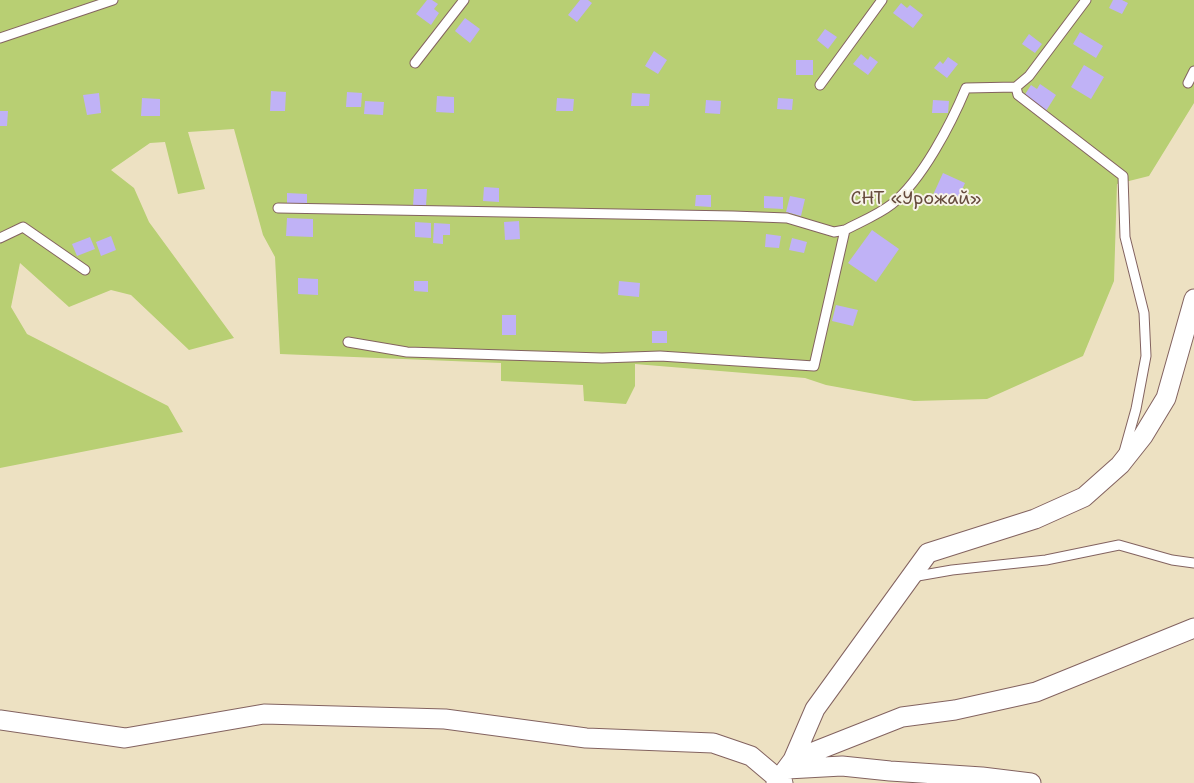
<!DOCTYPE html>
<html>
<head>
<meta charset="utf-8">
<style>
  body { margin:0 }
  canvas { display:block; background:#ede1c2 }
</style>
</head>
<body>
<canvas width="1194" height="783"></canvas>
<script>
const c = document.querySelector('canvas').getContext('2d');
c.lineJoin = 'round';
function fillPath(path, color) { c.fillStyle = color; c.fill(path, 'evenodd'); }
function stroke(path, color, width, dash) { c.strokeStyle = color; c.lineWidth = width; c.lineCap = dash ? 'butt' : 'round'; c.setLineDash(dash || []); c.stroke(path); }
function drawText(font, color, halo, rows, align = 'center') {
  c.font = font + ' "Shantell Sans",sans-serif'; c.lineWidth = 4; c.setLineDash([]); c.textBaseline = 'middle'; c.strokeStyle = halo; c.fillStyle = color; for (const [text, x, y, turn = 0] of rows) {
    c.save(); c.translate(x, y); c.rotate((+turn || 0) * Math.PI / 180); c.textAlign = isNaN(turn) ? turn : align; if (halo) c.strokeText(text, 0, 0); c.fillText(text, 0, 0); c.restore();
  }
}
fillPath(new Path2D(`
  M0,0H1194V103L1149,176L1117,184L1114,281L1083,356L987,399L914,401L826,385L805,378L635,364V386L626,404L584,401L583,385L501,381V363L280,354L275,257L263,235L234,129L188,132L205,189L178,194L165,142L150,143L111,170L134,188L149,222L234,338L189,350L131,295L111,290L69,307L20,263L11,307L27,334L168,406L183,432L0,468Z`), '#b8cf73');
fillPath(new Path2D(`
  M427,0H432L438,4L434,9L439,13L431,25L416,14Z
  M580,0H588L592,3L577,22L568,15Z
  M1113,0H1122L1128,3L1122,14L1109,8Z
  M901,3L907,8L910,5L923,15L913,28L893,13Z
  M465,18L480,29L470,43L455,31Z
  M825,29L837,37L828,49L817,40Z
  M1080,32L1103,46L1096,58L1073,44Z
  M1029,34L1042,44L1035,53L1022,44Z
  M654,51L667,60L658,74L645,66Z
  M861,54L868,60L870,56L878,62L868,75L853,64Z
  M948,57L958,64L947,78L934,68L940,61L943,64Z
  M796,60H813V75H796Z
  M1084,65L1104,77L1091,99L1071,87Z
  M1040,84L1056,95L1046,111L1024,96L1031,85L1037,89Z
  M271,91L286,92L285,111H270Z
  M347,92L362,93L361,107H346Z
  M99,93L101,113L87,115L83,95Z
  M632,93L650,94L649,106H631Z
  M437,96L454,97V113L436,112Z
  M142,98L160,99V116H141Z
  M557,98L574,99L573,111H556Z
  M778,98L793,99L792,110L777,109Z
  M706,100L721,101L720,114L705,113Z
  M933,100L949,101L948,113H932Z
  M365,101L384,102L383,115L364,114Z
  M0,111H8L7,126H0Z
  M943,173L965,183L955,205L933,195Z
  M484,187L499,188V202L483,201Z
  M414,189H427L426,206H413Z
  M287,193L307,194V205L287,204Z
  M696,195H711V207L695,206Z
  M764,196L783,197V209L764,208Z
  M790,196L805,199L801,216L786,212Z
  M287,218L313,219V237L286,236Z
  M519,221L520,239L505,240L504,222Z
  M415,222L431,223V238L415,237Z
  M434,223L450,224V235H443V244L433,243Z
  M872,230L899,249L876,282L848,263Z
  M766,234L781,236L779,248L765,247Z
  M111,236L116,250L101,256L96,242Z
  M90,237L95,249L77,256L72,244Z
  M792,238L807,242L804,253L789,250Z
  M298,278L318,279V295L298,294Z
  M414,281H428V292L414,291Z
  M619,281L640,283L639,297L618,295Z
  M836,305L858,310L853,326L832,321Z
  M502,315H516V335H502Z
  M652,331H667V343H652Z`), '#c0b2f6');
const lane = new Path2D(`
  M0,38L113,0
  M415,63L464,0
  M1188,83L1194,71
  M820,85L882,0
  M1016,87L1018,95L1123,176L1125,237L1144,313L1146,356L1136,409L1124,452
  M278,208L733,216L787,218L834,232L845,230
  M0,238L23,227L85,270
  M348,342L407,352L602,358L660,356L814,366L845,230C860,222 878,215 892,204C922,180 951,124 966,88L1016,87L1029,76L1086,0
  M912,577L952,570L1046,560L1119,545L1172,560L1194,563`);
const street = new Path2D(`
  M0,720L125,738L264,714L445,719L586,738L713,743L751,756L783,783
  M793,760L902,717L955,710L1036,692L1194,628
  M787,769L842,766L890,771L982,777L1031,783
  M776,783L793,760L815,709L928,553L1035,519L1084,497L1120,465L1143,436L1166,398L1194,299`);
stroke(lane, '#836360', 11);
stroke(street, '#836360', 21);
stroke(lane, '#fff', 9);
stroke(street, '#fff', 19);
drawText('18px', '#664b3d', '#f7f3e8', [
  ["СНТ «Урожай»",916,199]
]);
</script>
</body>
</html>
